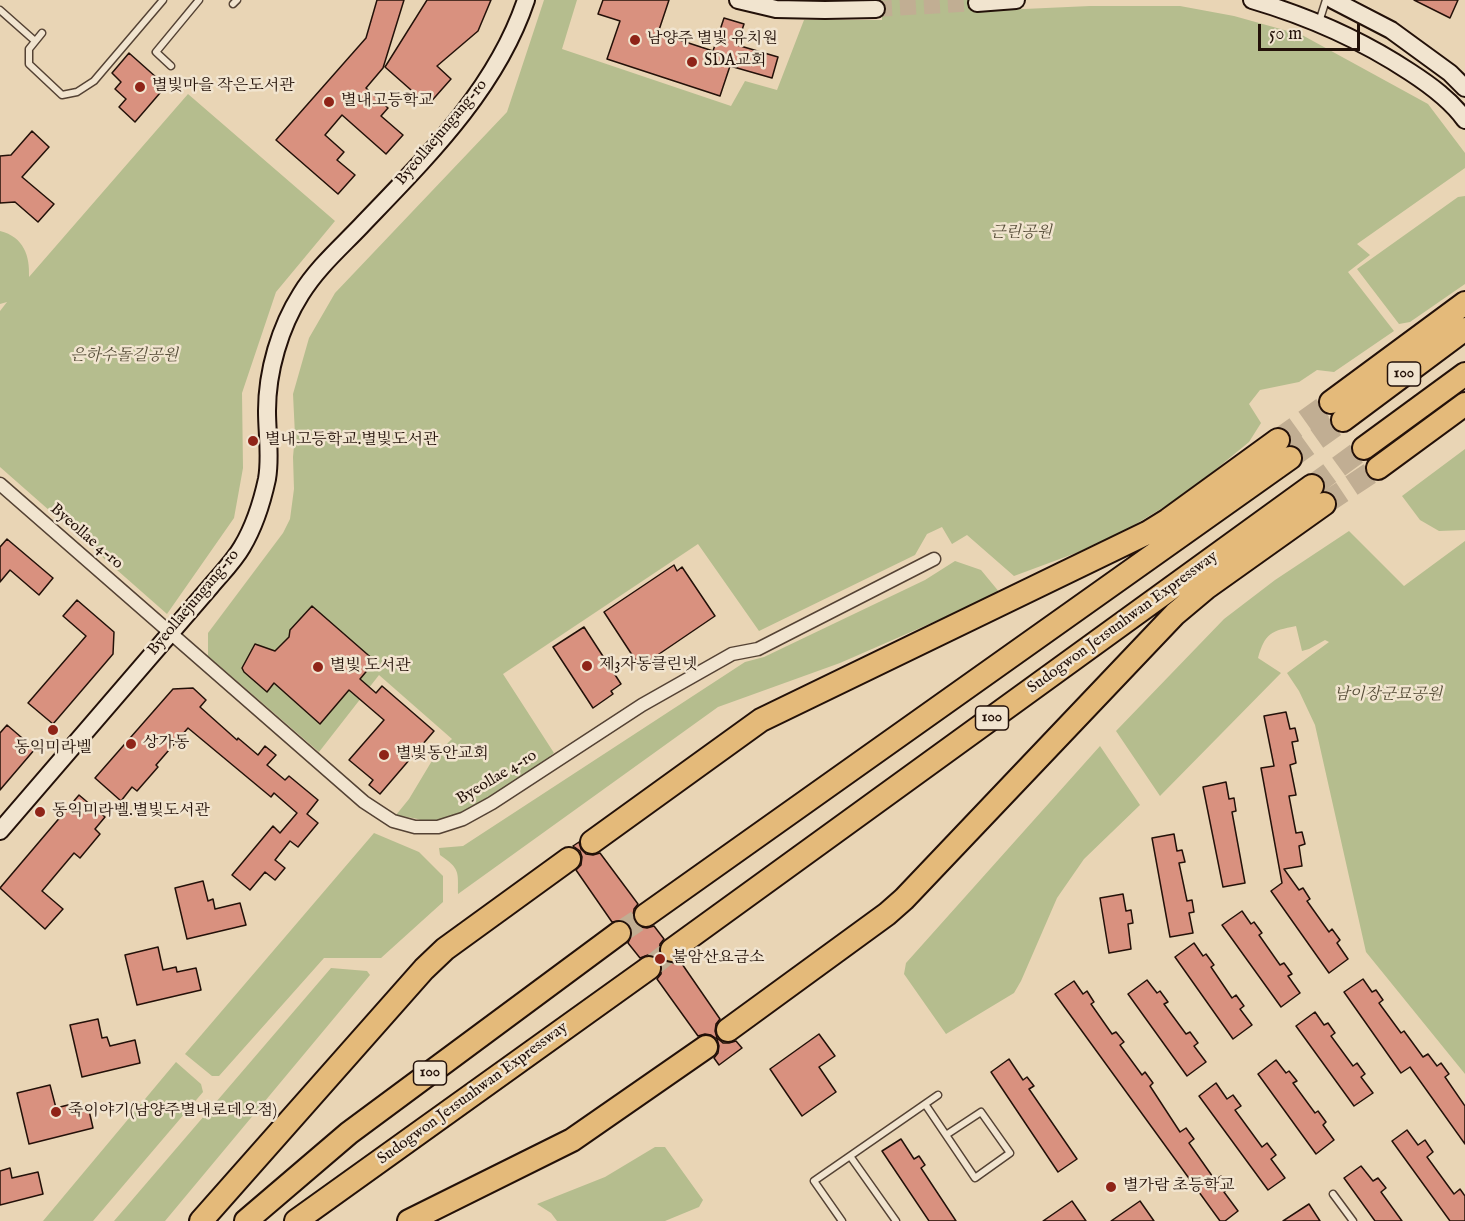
<!DOCTYPE html>
<html>
<head>
<meta charset="utf-8">
<style>
  body { margin:0 }
  #map { position:relative; width:1465px; height:1221px; overflow:hidden; background:#e9d5b5; font-family:"IM FELL English",serif }
  canvas { display:block }
  .scale { position:absolute; left:1258px; top:24px; width:102px; height:27px; box-sizing:border-box; border:3px solid #231109; border-top:0; padding-left:8px; font-size:18px; line-height:21px; white-space:nowrap; color:#231109; -webkit-text-stroke:4px #f1e4cf; paint-order:stroke }
</style>
</head>
<body>
<div id="map">
<canvas width="1465" height="1221"></canvas>
<div class="scale">50 m</div>
</div>
<script>
const c = document.querySelector('canvas').getContext('2d');
c.lineJoin = 'round';
function fillPath(path, color) { c.fillStyle = color; c.fill(path, 'evenodd'); }
function stroke(path, color, width, dash) { c.strokeStyle = color; c.lineWidth = width; c.lineCap = dash ? 'butt' : 'round'; c.setLineDash(dash || []); c.stroke(path); }
function drawText(font, color, halo, rows, align = 'center') {
  c.font = font + ' "IM FELL English","Noto Serif KR",serif'; c.lineWidth = 5; c.setLineDash([]); c.textBaseline = 'middle'; c.strokeStyle = halo; c.fillStyle = color; for (const [text, x, y, turn = 0] of rows) {
    c.save(); c.translate(x, y); c.rotate((+turn || 0) * Math.PI / 180); c.textAlign = isNaN(turn) ? turn : align; if (halo) c.strokeText(text, 0, 0); c.fillText(text, 0, 0); c.restore();
  }
}
fillPath(new Path2D(`
  M544,0H577L562,49L731,106L745,81L777,90L804,20H882V0H979L980,11L1090,6H1180L1234,16L1302,35L1428,104L1465,153V168L1357,244L1370,255L1348,272L1394,331L1334,372L1317,370L1299,382L1260,390L1249,404L1261,423L1249,442L1187,493L1126,530L1076,553L1014,576L967,535L952,544L942,527L927,534L915,555L759,631L698,544L503,674L554,753L550,756L551,759L457,817L428,824L418,819L396,815L409,799L436,754L452,739L379,675L319,752L208,656V633L283,533L290,519L294,489L293,457L295,435L293,394L309,338L335,293L507,112Z
  M188,94L335,221L276,292L242,393L243,468L234,518L167,614L0,467V311L7,302L0,304V231C24,237 30,256 29,277Z
  M1465,196V284L1410,322L1399,324L1357,269L1458,197Z
  M1465,449V530L1439,531L1420,520L1402,496Z
  M1349,531L1404,586L1465,541V1074L1366,952L1315,725L1299,691L1287,673L1329,642L1325,640L1309,649L1302,651L1296,626C1271,631 1265,633 1258,658L1281,673L1160,796L1116,731L1224,619L1275,580Z
  M955,561L981,570L1000,593L840,663L718,707L458,894C458,871 460,869 440,855L439,848L463,846L745,662L764,657L925,580Z
  M1100,746L1140,805L1084,859L1057,898L1021,981L1014,993L946,1034L904,974L906,963Z
  M374,833L419,852L443,876V902L381,958H324L219,1076H212L185,1054Z
  M331,968L367,971L370,975L165,1221H114Z
  M176,1062L201,1084L203,1092L93,1221H43Z
  M655,1147H665L703,1200L699,1207L665,1221H557L551,1213L537,1204L605,1177Z`), '#b5bd8e');
const building = new Path2D(`
  M377,0H404L383,68L366,88L388,108L381,116L403,135L386,154L342,115L325,135L344,152L337,160L355,175L338,194L276,140L366,38Z
  M427,0H491L478,31L437,66L451,79L428,105L385,67Z
  M603,0H669L658,33L713,51L724,18L744,24L737,45L778,57L772,78L730,66L720,96L607,59L620,21L598,14Z
  M1414,0H1458L1450,18Z
  M129,53L166,86L135,122L119,107L126,99L115,89L121,82L112,73Z
  M32,131L49,147L22,177L54,204L38,222L15,202L0,203V156L11,155Z
  M7,539L53,578L39,595L10,570L0,582V547Z
  M674,565L677,571L682,567L715,616L640,667L604,612Z
  M77,600L114,632L113,654L53,724L28,703L86,636L63,616Z
  M312,606L375,661L360,679L376,693L382,686L434,731L380,794L369,785L373,780L349,760L384,720L349,690L320,724L274,683L267,692L244,672L242,668L255,644L275,651L289,637L290,630Z
  M584,627L621,684L611,691L613,694L593,708L553,647Z
  M193,688L206,700L200,707L237,740L238,738L258,755L265,746L276,755L267,765L285,780L289,776L318,800L307,814L318,823L298,847L290,841L275,860L285,868L275,880L265,872L250,890L232,875L273,826L280,833L297,813L274,793L271,797L188,728L156,765L158,767L137,791L132,787L121,801L95,778L173,689Z
  M1286,712L1290,729L1295,728L1298,741L1292,742L1296,763L1290,765L1296,795L1289,796L1296,833L1302,832L1305,844L1299,846L1302,866L1284,869L1299,890L1303,888L1310,899L1307,901L1329,932L1332,929L1340,940L1337,943L1348,959L1329,973L1271,891L1282,883L1261,768L1274,766L1264,716Z
  M7,725L35,749L0,790V733Z
  M1226,782L1229,799L1234,798L1236,811L1232,812L1245,883L1223,887L1203,787Z
  M79,795L105,817L95,829L100,834L80,858L74,853L42,891L63,909L45,929L0,888Z
  M1174,834L1177,851L1182,850L1185,862L1179,863L1187,901L1192,900L1194,912L1189,913L1193,933L1170,937L1152,838Z
  M579,842L581,849L586,854L593,855L600,853L638,904L634,909L633,916L635,923L641,927L647,928L654,926L664,939L660,944L659,951L661,958L666,962L673,963L680,961L720,1019L716,1024L715,1031L717,1038L723,1043H729L736,1041L742,1048L719,1065L714,1058L718,1053L719,1046L717,1039L711,1035L705,1034L698,1036L657,979L661,974L662,967L660,960L654,956L648,955L640,958L628,943L632,932L630,925L624,920L612,922L576,870L581,865L582,857L580,851L573,846Z
  M203,881L208,901L213,899L215,909L240,903L246,925L187,939L175,888Z
  M1123,894L1126,911L1131,910L1133,923L1128,924L1131,949L1109,953L1100,898Z
  M1242,911L1251,924L1254,922L1262,933L1259,935L1280,965L1284,963L1292,974L1288,976L1300,993L1281,1007L1222,925Z
  M1194,943L1203,956L1206,954L1214,965L1211,967L1232,998L1236,995L1244,1006L1240,1009L1252,1025L1233,1039L1175,957Z
  M158,947L163,970L176,967L177,972L196,968L201,990L137,1005L125,955Z
  M1363,979L1372,992L1376,990L1383,1000L1379,1003L1401,1033L1404,1031L1423,1057L1428,1054L1437,1066L1441,1063L1449,1074L1445,1077L1465,1106V1144L1410,1067L1401,1073L1344,992Z
  M1147,980L1157,993L1160,991L1168,1002L1164,1004L1186,1034L1190,1032L1198,1043L1194,1046L1206,1062L1187,1076L1128,994Z
  M1074,981L1083,994L1087,991L1094,1002L1091,1004L1112,1034L1116,1032L1124,1042L1120,1045L1142,1075L1145,1072L1153,1083L1150,1086L1180,1132L1186,1128L1194,1139L1189,1143L1215,1180L1221,1176L1229,1188L1224,1192L1238,1211L1225,1221H1220L1055,994Z
  M1315,1012L1324,1025L1328,1023L1335,1033L1331,1036L1353,1066L1357,1063L1365,1074L1361,1077L1373,1093L1354,1106L1296,1026Z
  M98,1019L102,1038L107,1037L110,1046L135,1040L140,1063L82,1077L70,1025Z
  M819,1034L835,1056L819,1067L836,1092L802,1116L770,1069Z
  M1009,1059L1023,1080L1027,1077L1034,1086L1029,1089L1077,1159L1058,1172L991,1072Z
  M1276,1060L1286,1073L1289,1071L1297,1081L1293,1083L1315,1113L1318,1111L1326,1122L1323,1125L1334,1140L1316,1154L1258,1074Z
  M1216,1083L1227,1099L1233,1095L1241,1106L1235,1110L1262,1147L1267,1143L1276,1155L1271,1159L1285,1178L1268,1190L1199,1096Z
  M50,1085L56,1108L68,1105L69,1110L88,1106L93,1128L29,1144L17,1093Z
  M1407,1130L1418,1145L1425,1140L1433,1152L1427,1157L1454,1194L1460,1189L1465,1196V1221H1450L1392,1141Z
  M901,1139L914,1159L919,1156L925,1165L921,1168L956,1221H929L882,1151Z
  M1361,1166L1373,1181L1378,1178L1386,1188L1381,1192L1402,1221H1375L1344,1178Z
  M10,1168L12,1178L38,1172L43,1194L0,1205V1171Z
  M1072,1201L1086,1221H1043Z
  M1140,1201L1154,1221H1111Z
  M1309,1204L1320,1221H1283Z`);
fillPath(building, '#d9917f');
stroke(building, '#231109', 1.5);
stroke(new Path2D(`
  M876,9L977,3`), '#c1ae93', 16, [16, 8]);
stroke(new Path2D(`
  M1278,440L1331,402
  M1290,458L1343,420
  M1312,486L1364,448
  M1324,504L1378,468
  M619,933L646,915
  M649,968L672,950`), '#c1ae93', 22, [22, 11]);
const lane = new Path2D(`
  M233,4L237,0
  M0,10L35,41
  M1319,22L1326,0
  M42,33L29,49V64L62,95L77,92L94,81L163,0
  M171,66L156,52L199,0
  M925,1104L975,1178L1010,1153L981,1112L946,1135
  M850,1156L896,1221
  M1333,1194L1353,1221
  M842,1221L814,1181L938,1095`);
const street = new Path2D(`
  M0,484L364,802L393,821L415,827H438L463,819L492,803L642,705L732,654L758,649L934,559`);
const secondary = new Path2D(`
  M738,0L776,9L825,10L876,9
  M1252,0C1310,17 1360,39 1410,72C1430,85 1451,100 1465,120
  M1333,0L1391,30L1450,73L1465,88
  M977,3L1016,0
  M0,831L211,586C221,574 234,561 242,547C254,527 262,502 267,479C271,456 267,434 267,411C267,371 280,327 301,294C317,268 340,248 361,226C425,159 496,90 526,0`);
const highway = new Path2D(`
  M1331,402L1465,303
  M1343,420L1465,329
  M1364,448L1465,374
  M1378,468L1465,404
  M592,842L761,720L1147,533L1168,520L1278,440
  M646,915L1290,458
  M672,950L1312,486
  M728,1030L887,914L904,899L1175,614L1206,588L1324,504
  M201,1221L424,969L445,949L569,859
  M246,1221L349,1133L619,933
  M296,1221L649,968
  M409,1221L572,1140L706,1047`);
stroke(lane, '#544234', 9);
stroke(street, '#544234', 15);
stroke(secondary, '#231109', 20);
stroke(highway, '#231109', 26);
stroke(lane, '#f1e4cf', 6);
stroke(street, '#f1e4cf', 12);
stroke(secondary, '#f1e4cf', 16);
stroke(highway, '#e4ba7a', 22);
for (const [x, y, r, color] of [
  [635,40,6,"#8f2418"],
  [692,62,6,"#8f2418"],
  [140,87,6,"#8f2418"],
  [329,102,6,"#8f2418"],
  [253,441,6,"#8f2418"],
  [587,666,6,"#8f2418"],
  [318,667,6,"#8f2418"],
  [53,730,6,"#8f2418"],
  [131,744,6,"#8f2418"],
  [384,755,6,"#8f2418"],
  [40,812,6,"#8f2418"],
  [660,959,6,"#8f2418"],
  [56,1112,6,"#8f2418"],
  [1111,1187,6,"#8f2418"]
]) { const dot = new Path2D(); dot.arc(x, y, r, 0, 2 * Math.PI); c.fillStyle = color; c.fill(dot); stroke(dot, '#f1e4cf', 2); }
for (const [x, y, w] of [
  [1404,374,33],
  [992,718,33],
  [430,1073,33]
]) { const box = new Path2D(); box.roundRect(x - w / 2, y - 12, w, 24, 4.5); c.fillStyle = '#f1e4cf'; c.fill(box); stroke(box, '#231109', 1.5); }
drawText('bold 15px', '#231109', null, [
  ["100",1404,374],
  ["100",992,718],
  ["100",430,1073]
]);
drawText('16px', '#231109', '#f1e4cf', [
  ["남양주 별빛 유치원",647,40],
  ["SDA교회",704,62],
  ["별빛마을 작은도서관",152,87],
  ["별내고등학교",341,102],
  ["별내고등학교.별빛도서관",265,441],
  ["제3자동클린넷",599,666],
  ["별빛 도서관",330,667],
  ["상가동",143,744],
  ["동익미라벨",53,749,"center"],
  ["별빛동안교회",396,755],
  ["동익미라벨.별빛도서관",52,812],
  ["불암산요금소",672,959],
  ["죽이야기(남양주별내로데오점)",68,1112],
  ["별가람 초등학교",1123,1187]
], 'left');
drawText('16px', '#231109', '#f1e4cf', [
  ["Byeollaejungang-ro",442,133,-50],
  ["Byeollae 4-ro",86,537,41],
  ["Byeollaejungang-ro",194,603,-50],
  ["Sudogwon Je1sunhwan Expressway",1123,623,-36],
  ["Byeollae 4-ro",497,778,-31],
  ["Sudogwon Je1sunhwan Expressway",473,1094,-36]
]);
drawText('italic 16px', '#564d38', '#f1e4cf', [
  ["근린공원",1021,234],
  ["은하수돌길공원",124,357],
  ["남이장군묘공원",1388,696]
]);
</script>
</body>
</html>
